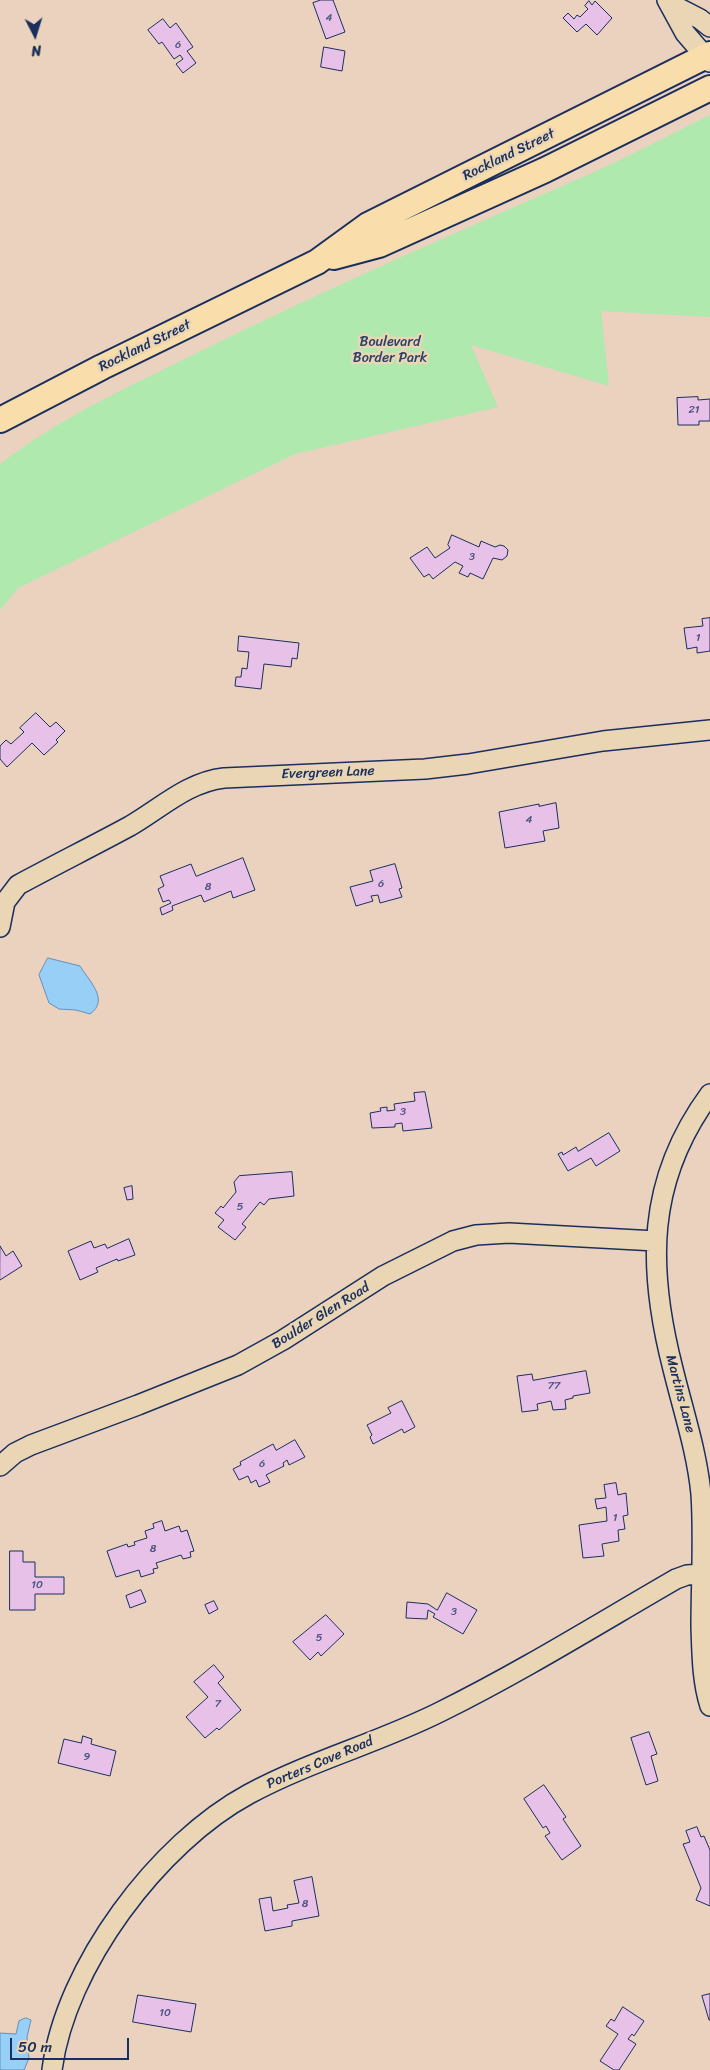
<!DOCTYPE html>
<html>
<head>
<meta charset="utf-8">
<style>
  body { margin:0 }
  #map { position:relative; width:710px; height:2070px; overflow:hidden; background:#ead2bf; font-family:Sriracha,sans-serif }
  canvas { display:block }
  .north { position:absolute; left:10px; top:10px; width:50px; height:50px; -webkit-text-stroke:4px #ead6b4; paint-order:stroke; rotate:175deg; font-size:14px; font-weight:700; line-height:20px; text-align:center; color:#1b2f5e }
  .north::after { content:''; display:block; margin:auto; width:18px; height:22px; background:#1b2f5e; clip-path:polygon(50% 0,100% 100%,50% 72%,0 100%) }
  .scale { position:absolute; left:10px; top:2038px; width:119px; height:22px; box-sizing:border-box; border:2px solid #1b2f5e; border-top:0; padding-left:6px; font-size:15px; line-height:18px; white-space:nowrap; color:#1b2f5e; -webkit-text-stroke:4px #ead6b4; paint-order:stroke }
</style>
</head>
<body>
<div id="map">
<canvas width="710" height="2070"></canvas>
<div class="north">N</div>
<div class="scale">50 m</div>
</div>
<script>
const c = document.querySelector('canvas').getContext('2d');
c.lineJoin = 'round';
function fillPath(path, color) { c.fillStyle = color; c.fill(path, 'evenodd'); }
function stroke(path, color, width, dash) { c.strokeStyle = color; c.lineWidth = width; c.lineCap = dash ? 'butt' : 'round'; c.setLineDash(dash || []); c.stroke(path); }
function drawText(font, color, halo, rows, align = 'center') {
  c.font = font + ' Sriracha,sans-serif'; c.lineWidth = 5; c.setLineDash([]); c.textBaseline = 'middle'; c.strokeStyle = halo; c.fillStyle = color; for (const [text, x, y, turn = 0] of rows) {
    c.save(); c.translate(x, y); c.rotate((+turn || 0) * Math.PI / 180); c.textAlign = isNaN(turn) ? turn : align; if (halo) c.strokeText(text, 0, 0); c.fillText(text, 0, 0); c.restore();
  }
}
fillPath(new Path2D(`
  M710,115V317L601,311L609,386L471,345L498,407L295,454L18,588L0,610V464C62,416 135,384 205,349C332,286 462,230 592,173C632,155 671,134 710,115Z`), '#afe9ae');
const water = new Path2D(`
  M48,958L80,966C89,981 110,1000 90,1014L76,1010L59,1009L49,1003L39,975Z
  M26,2018L31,2020L27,2037L29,2058L24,2070H0V2033L16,2034L19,2021Z`);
fillPath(water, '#97cff6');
stroke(water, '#658fb9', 1);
const building = new Path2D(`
  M321,0H333L345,32L326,39L313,3Z
  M589,1L592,5L595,1L612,18L597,35L586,24L577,32L563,18L568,13L574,19L577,15L580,17L588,9L585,6Z
  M163,19L170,28L176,23L193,47L187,51L196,63L183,73L176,64L183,59L180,55L174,59L162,42L159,44L148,30Z
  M324,47L345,51L342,71L321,67Z
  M698,397V400L710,399V421H699V425H678L677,398Z
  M452,535L479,547L481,541L495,547L500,545L504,546L508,550L507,556L502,560L493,558L483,579L470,573L468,577L459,573L463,566L455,562L433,579L429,574L424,577L410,558L427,547L435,558L450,548L448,545Z
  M710,618V651L697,653V647L687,649L684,628L703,626L702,619Z
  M239,636L299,643L297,659L292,658L291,667L264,664L261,689L235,686L236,677H241L242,668L247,669L249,652L238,651Z
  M36,713L50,727L56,722L65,731L56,740L58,742L44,755L32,743L7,767L0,759V746L6,740L11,744L24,732L20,728Z
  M556,803L559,828L543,831L545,841L505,848L499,812L539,804V806Z
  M243,858L255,890L233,898L231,891L204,902L201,895L172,906L173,910L162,915L160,908L171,903L169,900L163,902L158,889L164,886L160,876L191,864L196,876Z
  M395,864L402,888L399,889L402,897L380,903L378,895L371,896L373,901L356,906L350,887L373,881L370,871Z
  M425,1092L432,1128L403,1131L402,1123L395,1124V1127L372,1128L370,1113L381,1111L380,1108L387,1107V1111L395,1110L394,1104L415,1101L414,1093Z
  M609,1133L620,1151L596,1166L591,1158L568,1171L558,1154L562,1152L563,1155L576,1147L578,1151Z
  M292,1172L294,1196L269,1199L264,1205L260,1202L242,1224L246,1227L235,1240L218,1227L224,1220L215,1213L221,1206L223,1208L236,1192L234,1182L239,1176Z
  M132,1186L133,1199L127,1200L124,1188Z
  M129,1239L135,1255L118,1261L117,1259L96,1268L98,1272L80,1280L68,1251L91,1241L94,1248L105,1244L107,1248Z
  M0,1246L6,1256L13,1251L22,1266L0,1280Z
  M586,1371L590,1393L573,1396V1398L565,1400L566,1409L553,1410L551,1401L537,1404L538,1410L522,1412L517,1376L532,1374L533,1380Z
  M402,1401L415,1427L404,1433L402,1429L373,1444L370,1437L372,1435L367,1425L391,1413L388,1408Z
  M295,1440L305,1457L289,1465L287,1460L283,1463L284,1466L266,1475L270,1482L259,1487L256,1480L251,1483L248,1476L239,1480L233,1469L241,1465L240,1462L273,1444L276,1450Z
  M616,1483L618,1495L626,1493L628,1515L623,1516L625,1529L618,1530L619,1541L602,1544L604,1556L583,1558L579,1525L607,1521L606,1507L597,1509L595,1499L606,1498L604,1485Z
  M162,1521L165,1531L179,1526L181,1532L187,1530L194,1551L190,1552L191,1557L183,1559L181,1555L156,1563L158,1568L153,1569L154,1573L141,1577L139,1570L116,1577L107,1551L127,1544L128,1547L135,1545L134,1542L147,1538L145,1531L154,1528L153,1524Z
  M10,1551H23V1562H35V1577H64V1594H35V1610H10Z
  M141,1590L146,1602L130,1608L126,1596Z
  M447,1593L477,1610L463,1634L433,1617L435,1614L428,1610L427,1619L406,1618L407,1602L428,1604L437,1610Z
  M214,1601L218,1609L209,1614L205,1605Z
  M326,1615L344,1634L321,1656L318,1652L310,1660L293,1642Z
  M214,1665L224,1677L218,1683L241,1710L219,1730L217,1728L205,1738L186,1717L208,1697L194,1682Z
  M649,1732L657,1754L651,1756L658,1781L646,1785L631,1738Z
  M83,1736L92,1739L91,1744L116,1751L110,1776L58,1763L64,1739L81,1743Z
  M544,1785L566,1817L563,1819L581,1846L562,1860L545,1836L550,1833L546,1826L543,1828L524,1799Z
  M697,1827L701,1837L704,1836L710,1850V1906L696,1900L701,1888L683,1844L690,1842L686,1831Z
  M312,1877L319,1916L292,1921V1926L265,1931L259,1899L271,1897L273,1911L288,1908L287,1905L299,1903L294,1881Z
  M710,1994V2020H709L702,1996Z
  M138,1995L196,2004L191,2032L133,2022Z
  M623,2007L644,2021L634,2036L632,2034L628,2039L636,2044L619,2070H614L600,2061L618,2034L606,2026L611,2019L614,2021Z`);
fillPath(building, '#e8c1e9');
stroke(building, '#1b2f5e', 1);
const minor = new Path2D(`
  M667,0L685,33L710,62
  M671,4L700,19L710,27
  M0,927L5,902L18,885C55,865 93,846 130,826C161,808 188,782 224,778L425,769L468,764L603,741L710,730
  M710,1094C646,1181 647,1268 673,1369C683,1410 697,1452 701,1494C704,1538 701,1583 701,1627C702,1654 702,1681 710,1706
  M0,1466L15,1453L31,1445L138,1405L238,1365L283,1340L383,1276L453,1241L476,1235L509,1233L656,1241
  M52,2070C65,1967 158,1843 249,1794C310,1761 378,1743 440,1712C521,1672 598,1624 676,1579L687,1575L702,1574`);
const major = new Path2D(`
  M334,257L379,245L492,194L545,170L710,88
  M0,420L102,367L317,262L368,225L710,54`);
stroke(minor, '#1b2f5e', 22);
stroke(major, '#1b2f5e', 28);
stroke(minor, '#ead6b4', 19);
stroke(major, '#f9deab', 24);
drawText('11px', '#4e5481', null, [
  ["4",329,18],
  ["6",178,45],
  ["21",694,410],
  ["3",472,557],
  ["1",698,638],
  ["4",529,820],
  ["6",381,884],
  ["8",208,887],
  ["3",403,1112],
  ["5",240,1207],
  ["77",554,1386],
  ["6",262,1464],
  ["1",615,1518],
  ["8",153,1549],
  ["10",37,1585],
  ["3",454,1612],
  ["5",319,1638],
  ["7",218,1704],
  ["9",87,1757],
  ["8",305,1904],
  ["10",165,2013]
]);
drawText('14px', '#1b2f5e', '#ead6b4', [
  ["Rockland Street",509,155,-26],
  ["Rockland Street",145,346,-26],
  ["Evergreen Lane",328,773,-2],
  ["Boulder Glen Road",321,1316,-32],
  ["Martins Lane",680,1394,75],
  ["Porters Cove Road",320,1763,-23]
]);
drawText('14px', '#2a4266', '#ead6b4', [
  ["Boulevard",390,342],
  ["Border Park",390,358]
]);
</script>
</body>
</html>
